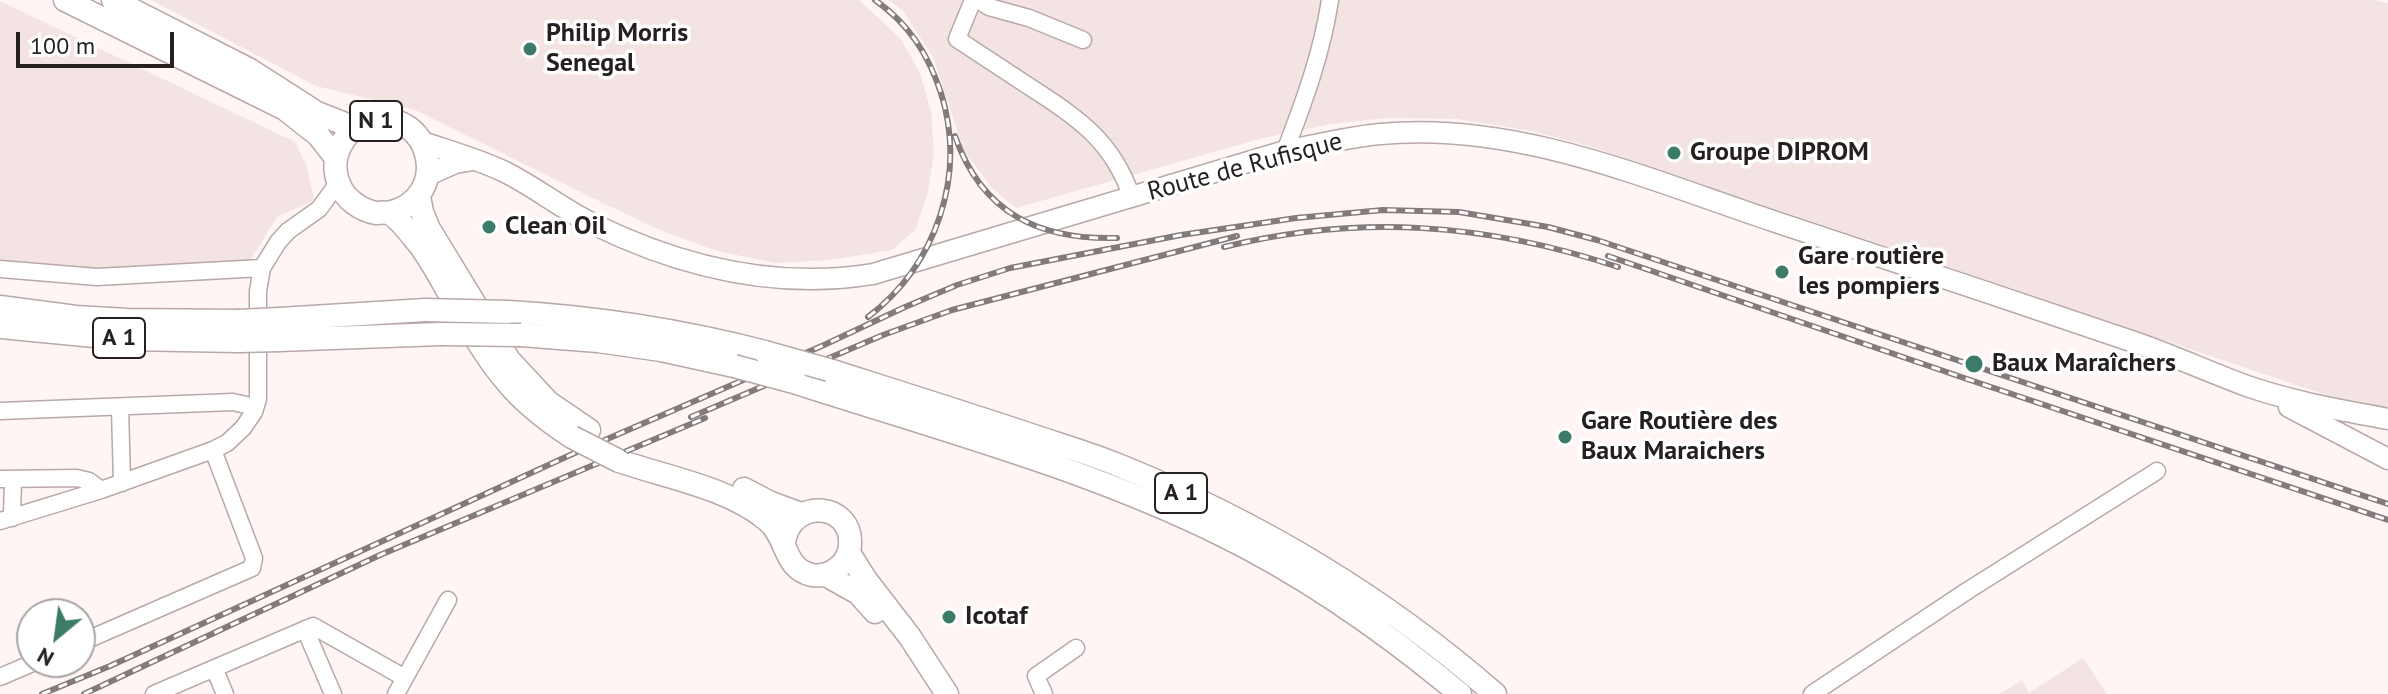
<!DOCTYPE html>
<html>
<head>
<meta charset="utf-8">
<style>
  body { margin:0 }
  #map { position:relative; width:2388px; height:694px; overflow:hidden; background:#fff5f4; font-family:"PT Sans",sans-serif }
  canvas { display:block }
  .north { position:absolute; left:16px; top:598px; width:80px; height:80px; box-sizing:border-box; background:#fff; border:2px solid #a8a5a5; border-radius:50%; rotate:209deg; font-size:22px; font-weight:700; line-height:32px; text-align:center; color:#251f1f }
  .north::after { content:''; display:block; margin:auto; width:28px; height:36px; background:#3c7b69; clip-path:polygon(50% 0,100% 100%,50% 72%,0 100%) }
  .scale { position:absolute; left:16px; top:32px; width:158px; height:36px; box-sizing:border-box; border:4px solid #251f1f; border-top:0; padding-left:10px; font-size:24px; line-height:28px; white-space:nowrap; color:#251f1f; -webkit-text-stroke:6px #fff; paint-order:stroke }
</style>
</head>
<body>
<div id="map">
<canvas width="2388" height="694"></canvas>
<div class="north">N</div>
<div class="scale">100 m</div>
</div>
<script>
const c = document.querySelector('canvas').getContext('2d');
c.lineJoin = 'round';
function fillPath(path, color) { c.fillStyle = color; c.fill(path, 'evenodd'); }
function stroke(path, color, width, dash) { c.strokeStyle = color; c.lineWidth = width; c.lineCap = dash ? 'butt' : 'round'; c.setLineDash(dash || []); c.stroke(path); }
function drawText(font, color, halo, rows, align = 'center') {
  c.font = font + ' "PT Sans",sans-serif'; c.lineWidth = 7; c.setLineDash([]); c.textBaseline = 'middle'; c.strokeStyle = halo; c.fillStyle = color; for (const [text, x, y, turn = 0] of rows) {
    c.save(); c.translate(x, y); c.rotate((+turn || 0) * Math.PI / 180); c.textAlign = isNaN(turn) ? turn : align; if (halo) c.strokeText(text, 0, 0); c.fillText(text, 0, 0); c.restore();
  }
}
fillPath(new Path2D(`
  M151,0H859L901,39L920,73L931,111L934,153L928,193L915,230L892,250L830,260L775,263L717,251L662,231L603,203L415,110L316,86Z
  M888,0H2373L2388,3V416L1589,146L1526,130L1457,119L1387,118L1331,124L1263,138L1016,208L993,189L964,151L933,57L902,10Z
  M0,1L295,142L307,167L314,200L277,217L244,270L138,278L0,263Z
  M2083,658L2107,694H2000L2022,680L2029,693Z`), '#f3e4e3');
const minor = new Path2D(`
  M973,0L957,39C981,55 1006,71 1030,87C1078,118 1113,141 1132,198
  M978,0L989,7L1029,18L1083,40
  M1285,151C1304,102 1322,53 1330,0
  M0,269L97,277L262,268
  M120,408L122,483
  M0,411L233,402L255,407
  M0,479L77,478L89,481L101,490
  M12,518L13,479
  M0,521L101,490L213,450L227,443L243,428L254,412L258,399V291L262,268L278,242L288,231L319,209L338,183
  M305,629L333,694
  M80,643L252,568L254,558L213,450
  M214,668L225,694
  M0,677L35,662
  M154,694L313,626L405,678
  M396,694L448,600
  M1044,694L1036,676L1076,648
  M1812,694L1967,591L2157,471`);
const major = new Path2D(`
  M422,142C449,151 477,159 503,171C534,186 562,209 593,224C681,267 775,290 873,274L1285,151C1317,145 1348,137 1380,134C1516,121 1647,179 1773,221C1893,261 2014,301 2134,342C2172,355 2209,372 2247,386C2293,402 2341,410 2388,419
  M428,175L455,163L473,160
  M2289,407L2388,459`);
const highway = new Path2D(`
  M65,0L285,109L318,135L336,158
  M113,0L250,70L317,113L355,128
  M419,196L422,212L429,229L509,360L548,402L589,430
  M388,213C454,199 431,106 370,121C344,128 328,158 339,184C345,199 360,210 376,213C380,213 384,212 388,213C397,216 408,231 414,238C429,255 439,276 450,295C468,324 484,356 507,382C525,404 549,422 572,437
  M0,307L76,317L127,320L237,321
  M508,312C595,317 680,330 765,352
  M280,319L425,310
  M0,327L126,339L239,341
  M521,335L598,341L661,350L734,366
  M279,340L440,334
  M829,370C898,392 968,414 1037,437C1064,446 1091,454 1118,465C1254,520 1384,597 1495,694
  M797,383C940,429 1089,469 1224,536C1309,578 1388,634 1460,694
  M619,461C666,477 729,488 767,520C788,537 783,569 812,575C830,578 849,564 850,545C853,502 791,497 784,542
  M744,489L771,503L801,514
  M849,553L866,580L910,637L947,694
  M826,575L858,593L875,612`);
stroke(minor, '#b8a8a7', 19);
stroke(major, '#b8a8a7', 23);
stroke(highway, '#b8a8a7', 25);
stroke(minor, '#fff', 16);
stroke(major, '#fff', 20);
stroke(highway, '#fff', 22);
const rail = new Path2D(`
  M955,136C982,214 1040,240 1117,238
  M1224,247C1359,214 1486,223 1618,267
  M1608,256L1967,379L2388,520
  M868,317C936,265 967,176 941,93C928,54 909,24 875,0
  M691,417L883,335L952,310L1237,236
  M42,694L110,666L568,456L824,345L905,307L957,285L1010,268L1181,235L1296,218L1383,210L1459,212L1548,227L1597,240L2388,504
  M84,694L380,555L705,418`);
stroke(rail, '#837b7b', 6);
stroke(rail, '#fff', 3, [9]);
const highwayBridge = new Path2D(`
  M425,310L508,312
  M237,321L280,319
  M440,334L521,335
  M239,341L279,340
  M765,352L829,370
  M734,366L797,383
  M572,437L619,461`);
stroke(highwayBridge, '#b8a8a7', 25, []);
stroke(highwayBridge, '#fff', 22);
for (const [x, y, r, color] of [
  [530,49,8,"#3c7b69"],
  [1674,153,8,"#3c7b69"],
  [489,227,8,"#3c7b69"],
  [1782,272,8,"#3c7b69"],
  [1974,364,10,"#3c7b69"],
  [1565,437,8,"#3c7b69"],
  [949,617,8,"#3c7b69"]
]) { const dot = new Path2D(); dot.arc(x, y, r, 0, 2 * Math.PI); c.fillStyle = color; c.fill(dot); stroke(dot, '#fff', 3); }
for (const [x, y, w] of [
  [376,121,52],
  [119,338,52],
  [1181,493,52]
]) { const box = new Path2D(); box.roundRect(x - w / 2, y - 20, w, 40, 6); c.fillStyle = '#fff'; c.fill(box); stroke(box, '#251f1f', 2); }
drawText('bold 24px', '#251f1f', null, [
  ["N 1",376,121],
  ["A 1",119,338],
  ["A 1",1181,493]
]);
drawText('bold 26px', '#251f1f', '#fff', [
  ["Philip Morris",546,34],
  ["Senegal",546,64],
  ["Groupe DIPROM",1690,153],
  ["Clean Oil",505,227],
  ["Gare routière",1798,257],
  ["les pompiers",1798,287],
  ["Baux Maraîchers",1992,364],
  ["Gare Routière des",1581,422],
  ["Baux Maraichers",1581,452],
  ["Icotaf",965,617]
], 'left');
drawText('26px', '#251f1f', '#fff', [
  ["Route de Rufisque",1245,167,-15]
]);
</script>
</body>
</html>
